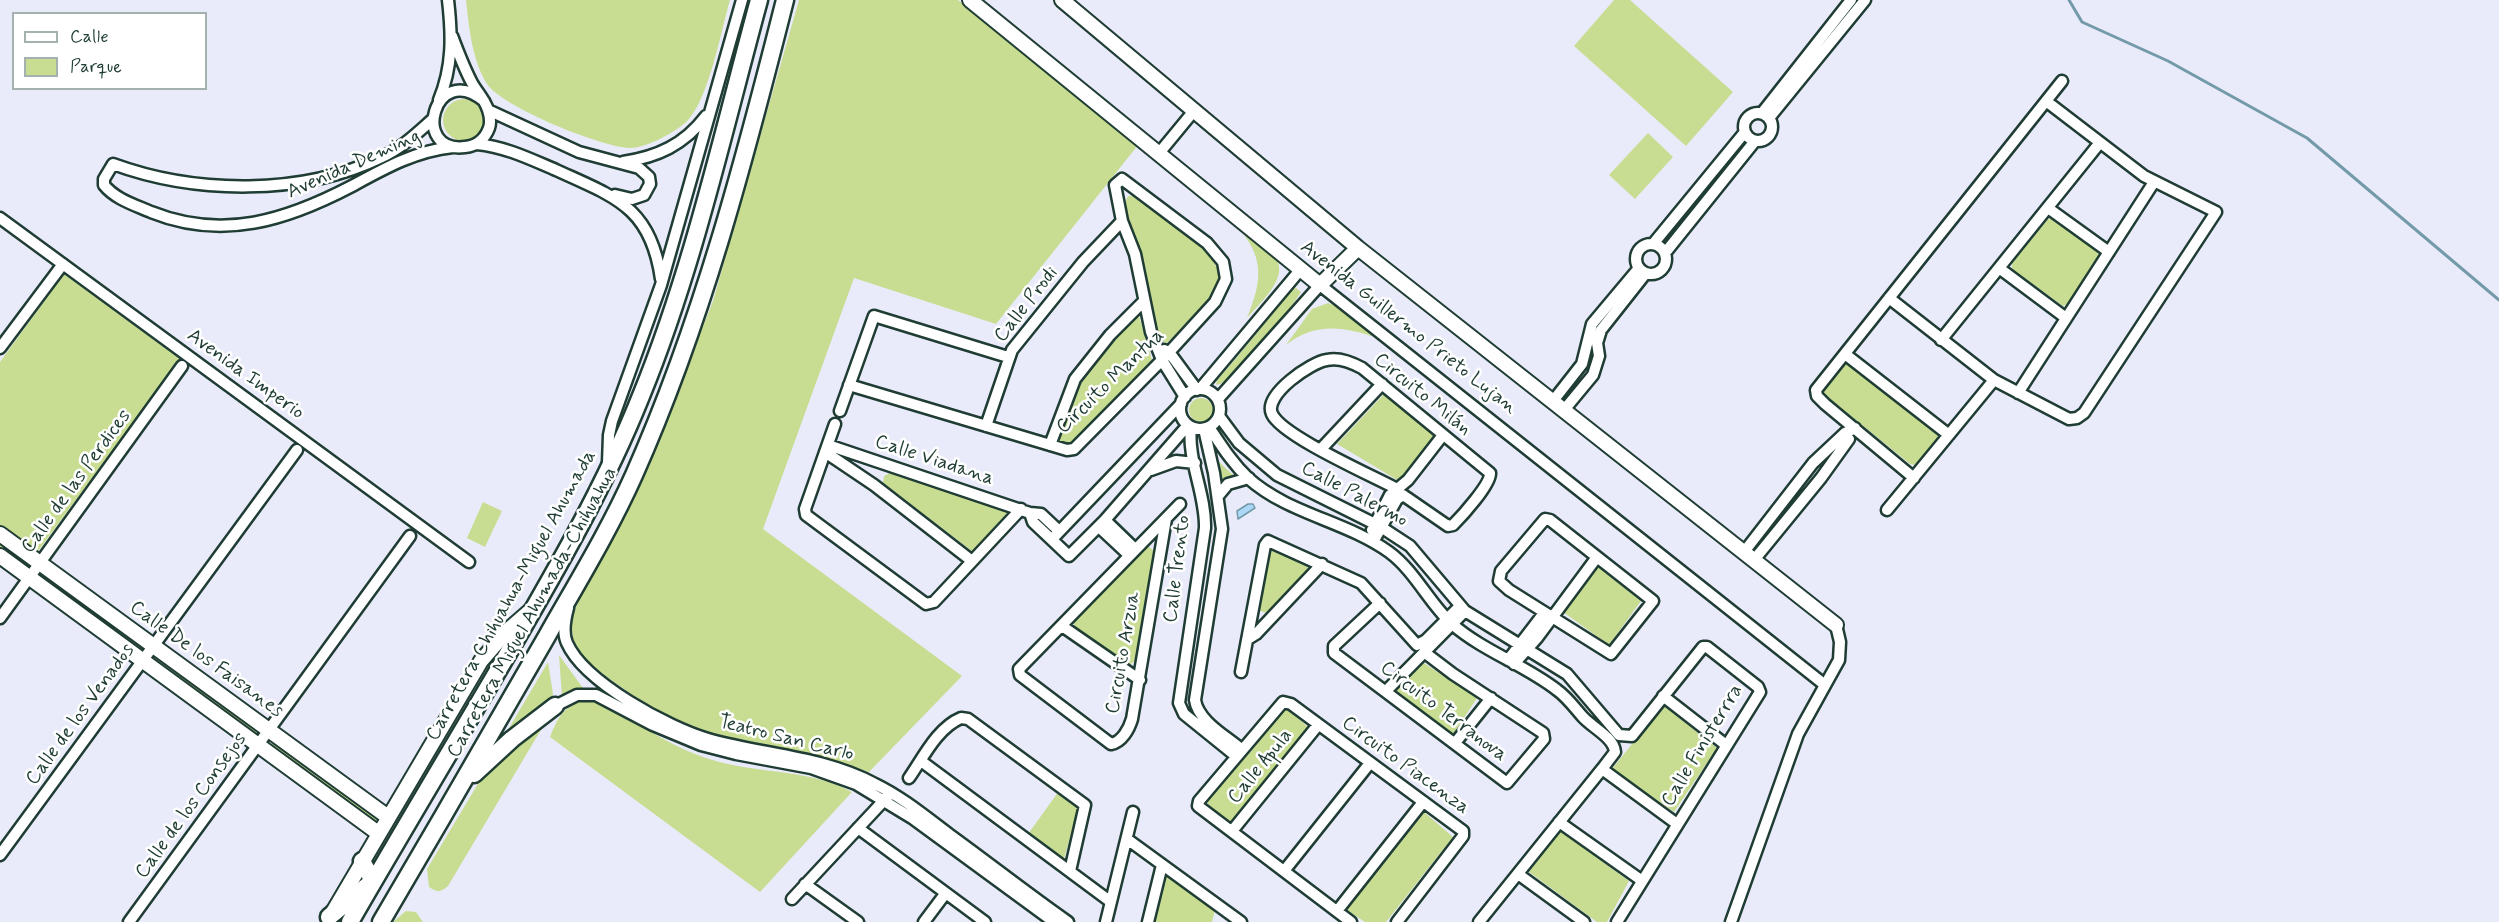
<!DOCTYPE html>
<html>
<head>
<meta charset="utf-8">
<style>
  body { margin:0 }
  #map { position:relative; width:2499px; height:922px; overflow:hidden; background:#eaebfa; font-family:Mynerve,sans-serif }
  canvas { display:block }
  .legend { position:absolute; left:12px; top:12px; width:195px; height:78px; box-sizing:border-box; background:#fff; border:2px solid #a5b1ae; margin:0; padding:8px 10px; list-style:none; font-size:18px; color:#1f3d34 }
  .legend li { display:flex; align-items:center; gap:12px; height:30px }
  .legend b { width:30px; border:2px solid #a5b1ae }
</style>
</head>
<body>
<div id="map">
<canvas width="2499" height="922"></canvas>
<ul class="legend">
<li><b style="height:8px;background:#fff"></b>Calle</li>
<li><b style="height:16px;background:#c8dd92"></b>Parque</li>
</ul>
</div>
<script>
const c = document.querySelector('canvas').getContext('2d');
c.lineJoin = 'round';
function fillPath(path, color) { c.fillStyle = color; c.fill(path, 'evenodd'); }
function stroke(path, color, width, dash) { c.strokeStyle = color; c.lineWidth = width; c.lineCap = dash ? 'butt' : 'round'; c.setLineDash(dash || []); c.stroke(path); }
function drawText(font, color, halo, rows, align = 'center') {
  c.font = font + ' Mynerve,sans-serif'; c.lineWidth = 5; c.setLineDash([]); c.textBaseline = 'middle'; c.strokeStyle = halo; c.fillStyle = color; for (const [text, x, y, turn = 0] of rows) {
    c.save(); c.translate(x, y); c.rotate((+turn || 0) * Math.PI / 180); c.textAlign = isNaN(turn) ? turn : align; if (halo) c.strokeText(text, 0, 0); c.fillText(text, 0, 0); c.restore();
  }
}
fillPath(new Path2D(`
  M466,0H730C721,31 709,98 688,120C678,131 646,148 631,148C603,148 502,107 487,84C472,60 469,27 466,0Z
  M799,0H958L1138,145L996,324L854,278L763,529L962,676L869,772L814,754L751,744L718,736L688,726L654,710L608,678L585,659L574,645L571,623L578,601L645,472L713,301Z
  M1614,0H1630L1733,92L1686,146L1574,46Z
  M443 120a21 21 0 1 1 42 0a21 21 0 1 1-42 0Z
  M1648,133L1673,157L1635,199L1609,175Z
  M1128,196H1138C1159,212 1234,259 1218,289C1209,305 1181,329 1167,343L1160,341L1124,205Z
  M2048,219H2054L2096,249L2099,255L2068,304L2063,306L2012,269V263Z
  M1234,223C1250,235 1287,252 1278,277C1273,292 1257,306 1247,318C1263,279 1265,256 1234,223Z
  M64,274L180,359L36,554L0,528V362Z
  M1296,288L1301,292L1286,314L1223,383L1216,385L1217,380C1244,351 1267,319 1292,289Z
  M1328,303L1338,307L1380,339C1346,327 1316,321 1286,345L1312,309Z
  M1132,316H1139L1152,360L1080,437L1066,445L1060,442L1056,435L1077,381Z
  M1844,363L1850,364L1937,435L1939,438L1915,465L1910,464L1825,395L1822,389Z
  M1386,392L1437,437L1399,481L1337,444Z
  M1189 410a12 12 0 1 1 24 0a12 12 0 1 1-24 0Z
  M1217,460L1233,475L1221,482Z
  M892,472L1008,512L973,552L883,483L884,476Z
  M483,502L502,511L485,547L467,538Z
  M0,539L33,564L28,571L0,551Z
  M1147,545L1154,551L1137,660L1127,666L1074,626V620Z
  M1273,547L1307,564L1308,572L1267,613L1257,610L1267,550Z
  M1598,567L1641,601L1609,645L1563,612Z
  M41,572L147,649L143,654L37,578Z
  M154,654L260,731L256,737L150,660Z
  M559,655L583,688L562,697Z
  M1421,661L1477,698L1452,736L1394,691Z
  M548,662L553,694L551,705L499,745Z
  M587,699L598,700C637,722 672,749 716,761C761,774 810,769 852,792L760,892L550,737C558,716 565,705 587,699Z
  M1663,705L1717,748L1674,812L1612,769Z
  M1288,709L1308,727L1231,822C1219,817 1212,811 1206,800L1253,749L1251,741L1282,710Z
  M545,723L448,886C440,893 437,892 429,887L427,869L485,772Z
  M274,742L380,819L376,825L269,748Z
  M1059,791L1078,808L1064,859L1028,834Z
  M1424,812L1453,837L1386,922H1365L1347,910Z
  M1559,830L1629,881L1607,922H1597L1529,872Z
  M1167,874L1215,910L1212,922H1155Z
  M406,911L416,912L423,922H393Z`), '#c8dd92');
const water = new Path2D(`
  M1248,504H1253L1255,508L1238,519L1237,511Z`);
fillPath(water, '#abd8f7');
stroke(water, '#739aa9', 1.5);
stroke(new Path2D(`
  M2069,0L2082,22L2168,61L2307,138L2499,300`), '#739aa9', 3);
const minor = new Path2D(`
  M452,36C458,52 464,68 472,83C477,92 485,100 488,110C490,116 491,122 489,128C485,139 476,146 465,147C410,154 434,60 484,101
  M439,100C453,66 452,35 448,0
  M488,110L579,152L639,168L649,177L650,184L644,195L632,199L615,195
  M1744 127a14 14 0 1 1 28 0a14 14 0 1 1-28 0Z
  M1762,113L1851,0
  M1769,118L1865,0
  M433,119C417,133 402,148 382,157C302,196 195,194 113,164L104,179V185C115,199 135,205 151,212C223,241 287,220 352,186C385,168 415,151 453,147
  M477,144C506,147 530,159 556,170C615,197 651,207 661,279
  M1160,152L1193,112
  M623,162C657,157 684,145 706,116
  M2048,208L2109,252
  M0,218L469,562
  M1653,244L1745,132
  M1636 259a15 15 0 1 1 30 0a15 15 0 1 1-30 0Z
  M1665,253L1755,141
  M1999,268L2066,318
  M1889,298L1994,380L2069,419L2077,418L2084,413L2216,212L2144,176L2046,101
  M1941,340L2098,145
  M0,348L63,264
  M1164,350L1169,352L1197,390
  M1845,354L1949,435
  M849,385L1067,450L1074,449L1162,360L1215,302L1226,279L1223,262L1207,243L1122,179L1115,185L1122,221L1135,254L1151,332L1162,360L1185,397
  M1200,389L1301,269
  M1180 409a20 20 0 1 1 40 0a20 20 0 1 1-40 0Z
  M2018,393L2154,182
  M1218,399L1320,285L1825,685
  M1553,401L1582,364L1592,324L1639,268
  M1564,410L1593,375L1599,356L1597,343L1601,330L1646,273
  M840,411L874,316L1008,357
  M1219,416L1239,443L1277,475L1381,527L1410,546L1465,611L1567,674L1619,735L1632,736L1703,647H1707L1758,687L1760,692L1617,922
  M835,424L805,509L806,515L926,604L934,602L1021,509
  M986,426L1012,350L1083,262L1122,221
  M1191,427C1187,460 1206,494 1205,528L1179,703L1184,714L1236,756
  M1209,427C1221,445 1232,463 1248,478C1288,514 1346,521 1389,552C1415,571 1429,603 1452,624C1483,651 1525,665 1557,690C1567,697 1574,707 1582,716C1591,727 1614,737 1615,752L1602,769L1479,922
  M1204,429L1214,473L1222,529L1195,700C1198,721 1226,736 1241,749
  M828,445L1030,513L1041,514L1059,531
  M1050,445L1075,379L1110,335L1143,302
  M1321,449L1382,384
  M825,452L874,485L972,561
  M608,463L609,435L612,421L661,285L742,0
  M1151,470L1176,461L1195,463
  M1914,478L1825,404L1817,396L1816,390L2062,81
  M1218,496L1228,484L1249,478
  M1887,510L1994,380
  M1030,513L1033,522L1069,556L1105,520L1188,425
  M1166,519L1132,719C1129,729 1122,742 1111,744L1020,675L1019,669L1180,504
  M1545,519L1550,520L1653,601L1611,654L1509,590L1499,581L1501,571Z
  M1105,520L1135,549
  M1099,527L1129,555
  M1372,530L1390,495L1408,480L1443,435
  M1055,536L1181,404
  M1373,542L1397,499L1403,495L1448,526L1453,525C1462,516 1491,484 1490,473L1362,368C1351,362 1339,357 1327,360C1311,362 1263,395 1272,414C1282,436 1371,475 1397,489
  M1744,552L1813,463L1845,433L1855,428
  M1754,560L1821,478L1849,439
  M1380,603L1334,646V653L1507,783L1544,739L1543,733L1453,674L1424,652
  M568,608C565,619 562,632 567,643C584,682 669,728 708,739C764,755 823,756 875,784C902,797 926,817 950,835C990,864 1028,894 1068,922
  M0,618L182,366
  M1062,626L1140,680
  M1248,639L1256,634L1322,564
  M1508,660L1544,613
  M1514,664L1537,638L1597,557
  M1241,672L1265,545L1268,541L1361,583L1417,645L1426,640L1460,606
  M1386,691L1465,611
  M1663,696L1726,745
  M555,706L577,695H596L653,725L701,745L736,754L811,768L856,784L912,818L1054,922
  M1455,743L1491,698
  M921,761L1111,902
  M1602,769L1677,824
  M909,778C923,758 937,728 961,718L968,719L1085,805L1070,871
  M1559,822L1641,880
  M858,828L985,922
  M1232,831L1318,725
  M1127,839L1241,922
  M0,855L297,450
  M1284,871L1370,763
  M1518,874L1584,922
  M805,884L858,922
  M792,899L889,795
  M1337,911L1423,802
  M129,922L410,536
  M924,922L945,894
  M1106,922L1133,812
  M1148,922L1162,865
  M1351,922L1198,806L1199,801L1283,702L1291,704L1463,831V836L1397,922
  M1731,922L1798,734L1839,660L1840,642L1836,625`);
const tertiary = new Path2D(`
  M970,0L1320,285L1358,248
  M1062,0L1358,248L1836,625
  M0,534L388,817
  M0,556L378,833
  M333,912L481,661L507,631L530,611`);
const primary = new Path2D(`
  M474,774L512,739L555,706
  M329,917L373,881L362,861
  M350,922C399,837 450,752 500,667C551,579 603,491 641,396C693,269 723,132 759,0
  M381,922C437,827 492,732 547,636C577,583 609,531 634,475C702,322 744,162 785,0`);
stroke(minor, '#1f3d34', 15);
stroke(tertiary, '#1f3d34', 18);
stroke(primary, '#1f3d34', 21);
stroke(minor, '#fff', 10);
stroke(tertiary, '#fff', 14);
stroke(primary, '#fff', 16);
drawText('20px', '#1f3d34', '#fff', [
  ["Avenida Deming",354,165,-24],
  ["Calle Prodi",1027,305,-52],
  ["Avenida Guillermo Prieto Lujan",1408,328,38],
  ["Avenida Imperio",245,375,36],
  ["Circuito Mantua",1111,382,-44],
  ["Circuito Milán",1422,395,39],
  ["Calle Viadana",934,461,18],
  ["Calle de las Perdices",77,482,-54],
  ["Calle Palermo",1354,495,28],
  ["Calle Trento",1178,569,-83],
  ["Carretera Chihuahua-Miguel Ahumada",512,596,-61],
  ["Carretera Miguel Ahumada-Chihuahua",533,613,-61],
  ["Circuito Arzua",1124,653,-80],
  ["Calle De los Faisanes",206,660,36],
  ["Circuito Terranova",1443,712,37],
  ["Calle de los Venados",81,715,-54],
  ["Teatro San Carlo",786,739,14],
  ["Calle Finisterrra",1703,746,-59],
  ["Circuito Piacenza",1405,766,36],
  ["Calle Apula",1261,767,-51],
  ["Calle de los Consejos",192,806,-54]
]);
</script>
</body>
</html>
